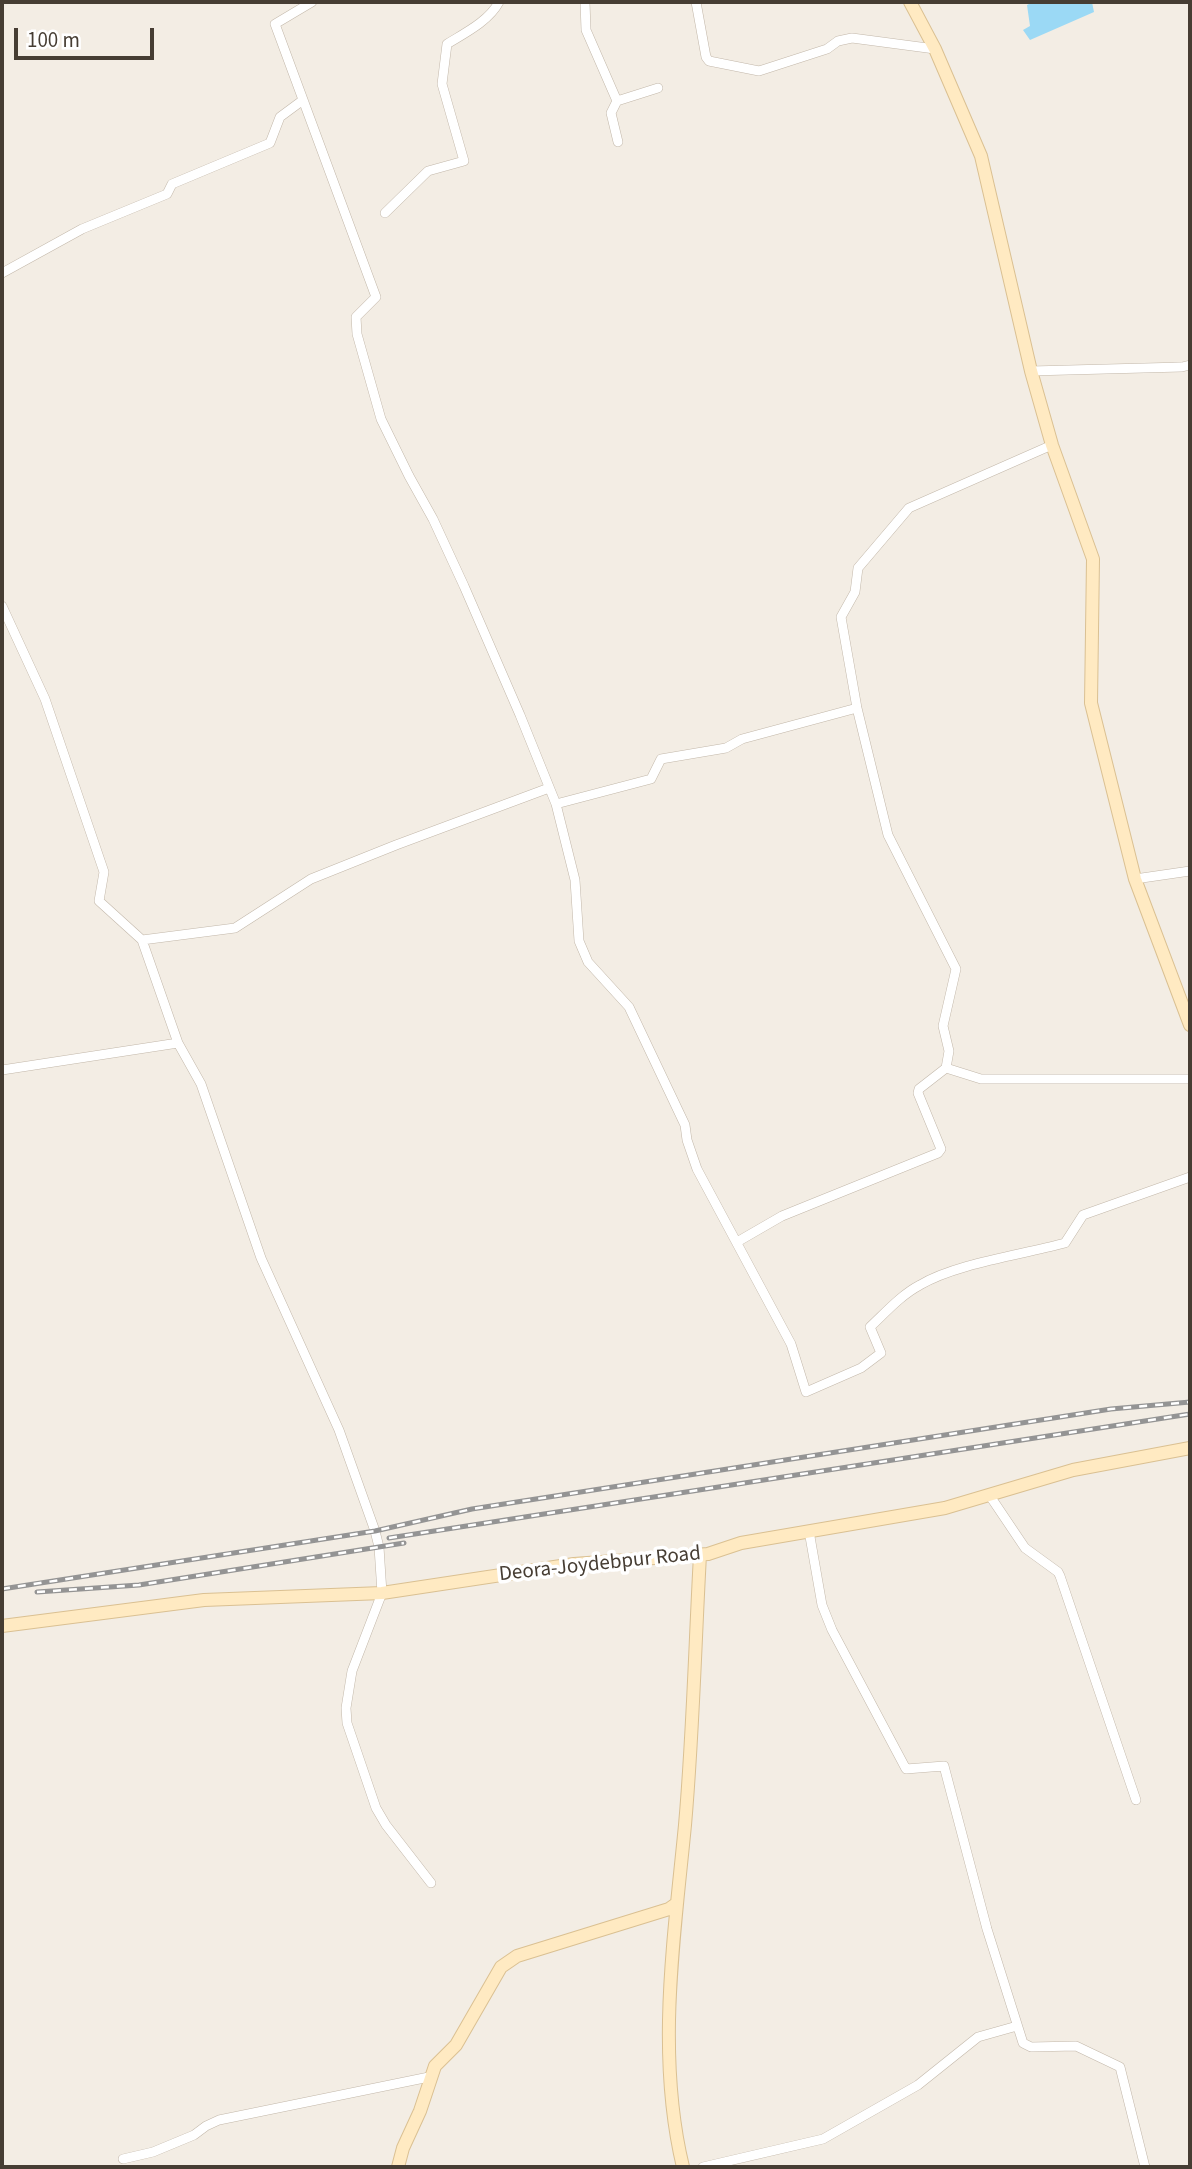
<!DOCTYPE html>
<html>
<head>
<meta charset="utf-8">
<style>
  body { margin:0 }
  #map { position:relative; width:1192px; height:2169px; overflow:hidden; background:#f3ede4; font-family:"Source Sans 3",sans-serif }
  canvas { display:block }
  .frame { position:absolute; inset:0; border:4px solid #463d33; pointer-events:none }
  .scale { position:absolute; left:14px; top:28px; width:140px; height:32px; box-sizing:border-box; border:4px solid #463d33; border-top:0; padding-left:9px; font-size:21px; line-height:24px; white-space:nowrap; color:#463d33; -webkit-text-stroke:5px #fff; paint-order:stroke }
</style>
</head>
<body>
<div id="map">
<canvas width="1192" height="2169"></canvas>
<div class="frame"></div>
<div class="scale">100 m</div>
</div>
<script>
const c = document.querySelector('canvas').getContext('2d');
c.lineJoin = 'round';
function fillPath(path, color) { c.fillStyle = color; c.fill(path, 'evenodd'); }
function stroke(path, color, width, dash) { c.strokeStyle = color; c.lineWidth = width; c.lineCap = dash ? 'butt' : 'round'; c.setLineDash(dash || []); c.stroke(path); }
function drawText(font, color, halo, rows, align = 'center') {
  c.font = font + ' "Source Sans 3",sans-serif'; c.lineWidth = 7; c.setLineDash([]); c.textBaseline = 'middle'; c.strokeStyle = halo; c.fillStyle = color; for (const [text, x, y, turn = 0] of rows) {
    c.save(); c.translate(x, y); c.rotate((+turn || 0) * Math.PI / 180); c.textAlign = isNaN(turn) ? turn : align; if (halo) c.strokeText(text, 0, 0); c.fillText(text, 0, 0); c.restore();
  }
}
fillPath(new Path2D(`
  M1033,2H1092L1094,12L1030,40L1023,30L1030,26L1027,5Z`), '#9bd9f5');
const street = new Path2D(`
  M312,2L275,24L376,297L356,317L357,334L381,419L409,476L433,519L464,586L520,715L556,804L575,880L579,941L588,962L629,1007L685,1125L687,1140L697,1169L791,1344L806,1392
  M585,2L586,30L617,101
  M696,2L706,57L709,61L759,71L827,49L838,41L852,38L935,49
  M618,142L611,113L617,101L658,88
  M385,213L428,171L464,161L442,84L447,44C465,33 489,21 499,2
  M2,273L82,229L167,194L172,184L270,143L280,117L303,100
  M1031,371L1182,367L1190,365
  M2,606L45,699L104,872L99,901L142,940L178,1043L201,1084L261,1258L339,1430L375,1531L379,1547L382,1593L352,1671L346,1708L347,1723L376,1808L386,1825L431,1883
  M556,804L651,779L661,759L726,748L742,739L857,708
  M1135,879L1190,871
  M142,940L235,928L311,879L396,845L549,788
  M946,1068L981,1079H1190
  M2,1070L178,1043
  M737,1242L782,1216L938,1153L941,1149L918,1093L919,1089L946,1068L949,1051L943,1026L956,969L888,835L857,708L841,617L855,592L858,568L909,508L1052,445
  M806,1392L861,1368L881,1353L870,1327C886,1312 901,1295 920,1285C955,1264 1020,1255 1061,1244L1065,1243L1083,1215L1190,1177
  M990,1496L1025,1548L1058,1572L1060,1576L1136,1800
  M809,1531L822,1605L832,1630L906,1769L944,1766L987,1929L1023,2043L1031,2047L1076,2046L1120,2067L1145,2167
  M123,2159L153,2152L194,2135L206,2126L219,2120L429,2077
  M703,2167L823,2139L918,2085L978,2037L1017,2026`);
const secondary = new Path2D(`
  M910,2L935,49L981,156L1031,371L1052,445L1093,559L1091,703L1135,879L1190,1025
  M2,1626L204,1600L382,1593L574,1564L708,1554L741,1543L945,1508L1073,1470L1190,1448
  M398,2167L403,2148L420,2111L435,2066L456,2045L501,1967L517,1956L669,1909L676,1904
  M683,2167C656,2055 674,1939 685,1825C693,1735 695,1645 700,1555`);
stroke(street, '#c2b7a9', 10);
stroke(secondary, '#dac092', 14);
stroke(street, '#fff', 9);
stroke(secondary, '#ffeac2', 12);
const rail = new Path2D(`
  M389,1538L1190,1414
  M2,1589L375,1531L472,1509L1111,1409L1190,1402
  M37,1592L139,1585L404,1543`);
stroke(rail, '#949494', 5);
stroke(rail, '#fff', 2.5, [8]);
drawText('21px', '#463d33', '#fff', [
  ["Deora-Joydebpur Road",600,1565,-6]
]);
</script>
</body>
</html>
